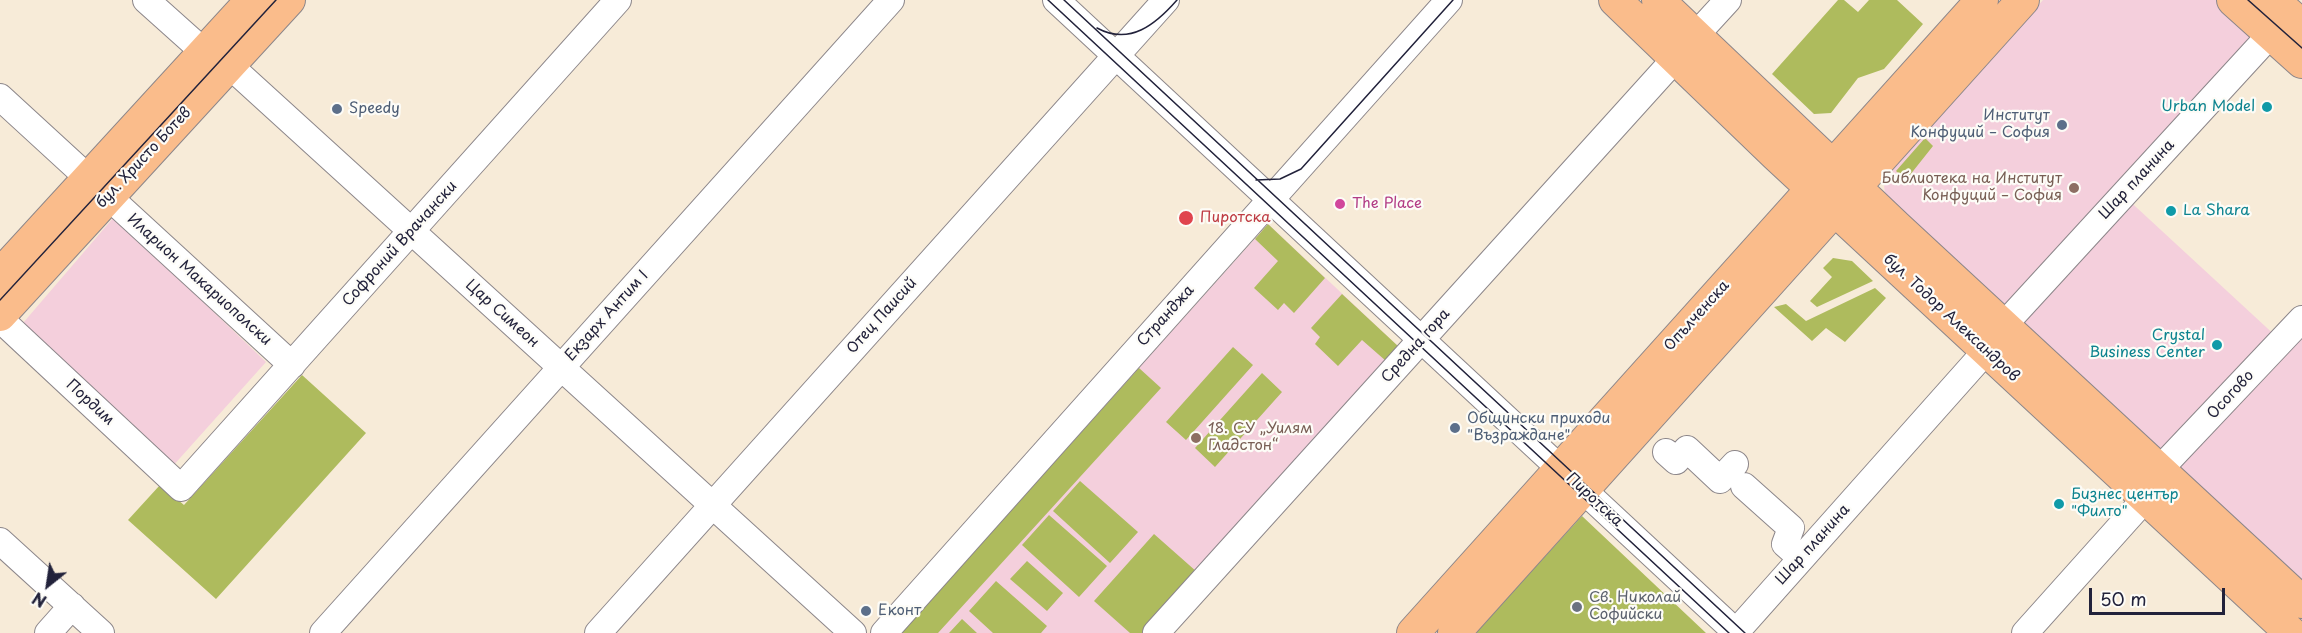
<!DOCTYPE html>
<html>
<head>
<meta charset="utf-8">
<style>
  body { margin:0 }
  #map { position:relative; width:2302px; height:633px; overflow:hidden; background:#f7ebd8; font-family:"Playpen Sans",sans-serif }
  canvas { display:block }
  .north { position:absolute; left:18px; top:555px; width:60px; height:60px; -webkit-text-stroke:4px #fdfcf7; paint-order:stroke; rotate:210deg; font-size:16px; font-weight:700; line-height:24px; text-align:center; color:#22223b }
  .north::after { content:''; display:block; margin:auto; width:21px; height:27px; background:#22223b; clip-path:polygon(50% 0,100% 100%,50% 72%,0 100%) }
  .scale { position:absolute; left:2089px; top:588px; width:136px; height:27px; box-sizing:border-box; border:3px solid #22223b; border-top:0; padding-left:8px; font-size:18px; line-height:21px; white-space:nowrap; color:#22223b; -webkit-text-stroke:4px #fdfcf7; paint-order:stroke }
</style>
</head>
<body>
<div id="map">
<canvas width="2302" height="633"></canvas>
<div class="north">N</div>
<div class="scale">50 m</div>
</div>
<script>
const c = document.querySelector('canvas').getContext('2d');
c.lineJoin = 'round';
function fillPath(path, color) { c.fillStyle = color; c.fill(path, 'evenodd'); }
function stroke(path, color, width, dash) { c.strokeStyle = color; c.lineWidth = width; c.lineCap = dash ? 'butt' : 'round'; c.setLineDash(dash || []); c.stroke(path); }
function drawText(font, color, halo, rows, align = 'center') {
  c.font = font + ' "Playpen Sans",sans-serif'; c.lineWidth = 4.5; c.setLineDash([]); c.textBaseline = 'middle'; c.strokeStyle = halo; c.fillStyle = color; for (const [text, x, y, turn = 0] of rows) {
    c.save(); c.translate(x, y); c.rotate((+turn || 0) * Math.PI / 180); c.textAlign = isNaN(turn) ? turn : align; if (halo) c.strokeText(text, 0, 0); c.fillText(text, 0, 0); c.restore();
  }
}
fillPath(new Path2D(`
  M2043,0H2221L2264,39L2123,195L2279,339L2302,313V585L1885,194L1884,185L1888,174Z
  M114,217L266,362L172,467L17,330Z
  M1268,224L1399,347L1142,633H901Z`), '#f4cfdc');
fillPath(new Path2D(`
  M1838,0H1844L1858,12L1869,0H1897L1923,24L1884,69L1858,78L1831,113L1814,114L1772,74Z
  M1925,138L1933,146L1906,180L1896,171Z
  M1268,224L1325,278L1294,313L1284,303L1278,310L1254,288L1278,261L1255,239Z
  M1833,258L1852,261L1873,281L1817,307L1810,301L1832,277L1823,268Z
  M1875,288L1886,298L1845,342L1826,328L1812,341L1774,307L1786,304L1806,321Z
  M1342,294L1399,347L1386,361L1362,340L1338,366L1315,344L1320,337L1311,328Z
  M1233,347L1253,365L1186,440L1166,422Z
  M1139,368L1161,388L938,633H901Z
  M1262,373L1282,392L1215,467L1195,448Z
  M302,375L366,433L216,599L128,520L160,485L184,505Z
  M1080,481L1138,532L1110,563L1053,511Z
  M1049,515L1107,566L1079,597L1022,545Z
  M1582,516L1706,633H1475Z
  M1154,534L1197,572L1142,633H1130L1094,601Z
  M1027,561L1063,593L1047,611L1010,579Z
  M996,581L1047,626L1041,633H993L969,611Z
  M962,619L977,633H949Z`), '#aebb5d');
const minor = new Path2D(`
  M146,0L194,43L229,65L853,633
  M1056,0L1737,633
  M1695,36L1728,0
  M0,97L292,365
  M0,319L181,488L618,0
  M2003,326L2271,34
  M1666,452L1676,461L1687,449L1720,480L1735,464
  M2159,470L2302,319
  M1744,486L1791,528L1785,544L1801,558
  M0,541L101,633
  M1736,632L1986,351
  M48,633L72,606
  M323,633L891,0
  M598,633L1166,0
  M884,633L1449,0
  M1156,633L1675,59
  M2025,633L2145,499`);
const major = new Path2D(`
  M1615,0L1776,155L2291,633
  M1658,0L1897,227L2302,602
  M2233,0L2302,62
  M2273,0L2302,26
  M0,275L252,0
  M0,315L289,0
  M1413,633L1982,0
  M1454,633L2023,0`);
stroke(minor, '#8c868a', 28);
stroke(major, '#8c868a', 34);
stroke(minor, '#fff', 26);
stroke(major, '#fabc8b', 32);
stroke(new Path2D(`
  M1048,0L1729,633
  M1064,0L1745,633
  M2248,0L2302,48
  M1097,28C1130,46 1156,24 1177,0
  M1256,180L1280,179L1301,169L1453,0
  M0,300L276,0`), '#22223b', 1.5);
for (const [x, y, r, color] of [
  [2267,107,6,"#0f9aa8"],
  [337,109,6,"#5c6f8a"],
  [2062,125,6,"#5c6f8a"],
  [2074,188,6,"#8d6e63"],
  [1340,204,6,"#d1479c"],
  [2171,211,6,"#0f9aa8"],
  [1186,218,8,"#e0444e"],
  [2217,345,6,"#0f9aa8"],
  [1455,428,6,"#5c6f8a"],
  [1196,438,6,"#8d6e63"],
  [2059,504,6,"#0f9aa8"],
  [1577,607,6,"#6b7280"],
  [866,611,6,"#5c6f8a"]
]) { const dot = new Path2D(); dot.arc(x, y, r, 0, 2 * Math.PI); c.fillStyle = color; c.fill(dot); stroke(dot, '#fdfcf7', 2); }
drawText('15px', '#0d838f', '#fdfcf7', [
  ["Urban Model",2255,107],
  ["La Shara",2183,211,"left"],
  ["Crystal",2205,336],
  ["Business Center",2205,353],
  ["Бизнес център",2071,495,"left"],
  ["\"Филто\"",2071,512,"left"]
], 'right');
drawText('15px', '#4e5e75', '#fdfcf7', [
  ["Speedy",349,109],
  ["Институт",2050,116,"right"],
  ["Конфуций – София",2050,133,"right"],
  ["Общински приходи",1467,419],
  ["\"Възраждане\"",1467,436],
  ["Еконт",878,611]
], 'left');
drawText('15px', '#22223b', '#fdfcf7', [
  ["бул. Христо Ботев",144,158,-47],
  ["Шар планина",2137,180,-47],
  ["Софроний Врачански",400,244,-48],
  ["Иларион Макариополски",199,280,42],
  ["Цар Симеон",502,314,42],
  ["Екзарх Антим I",607,316,-48],
  ["Отец Паисий",882,316,-48],
  ["Странджа",1166,316,-48],
  ["Опълченска",1697,316,-48],
  ["бул. Тодор Александров",1951,318,43],
  ["Средна гора",1416,346,-48],
  ["Осогово",2231,395,-47],
  ["Пордим",90,403,43],
  ["Пиротска",1594,500,43],
  ["Шар планина",1813,545,-48]
]);
drawText('15px', '#785e54', '#fdfcf7', [
  ["Библиотека на Институт",2062,179],
  ["Конфуций – София",2062,196],
  ["18. СУ „Уилям",1208,429,"left"],
  ["Гладстон“",1208,446,"left"]
], 'right');
drawText('15px', '#b23c85', '#fdfcf7', [
  ["The Place",1352,204]
], 'left');
drawText('15px', '#be3a42', '#fdfcf7', [
  ["Пиротска",1200,218]
], 'left');
drawText('15px', '#5b616d', '#fdfcf7', [
  ["Св. Николай",1589,598],
  ["Софийски",1589,615]
], 'left');
</script>
</body>
</html>
